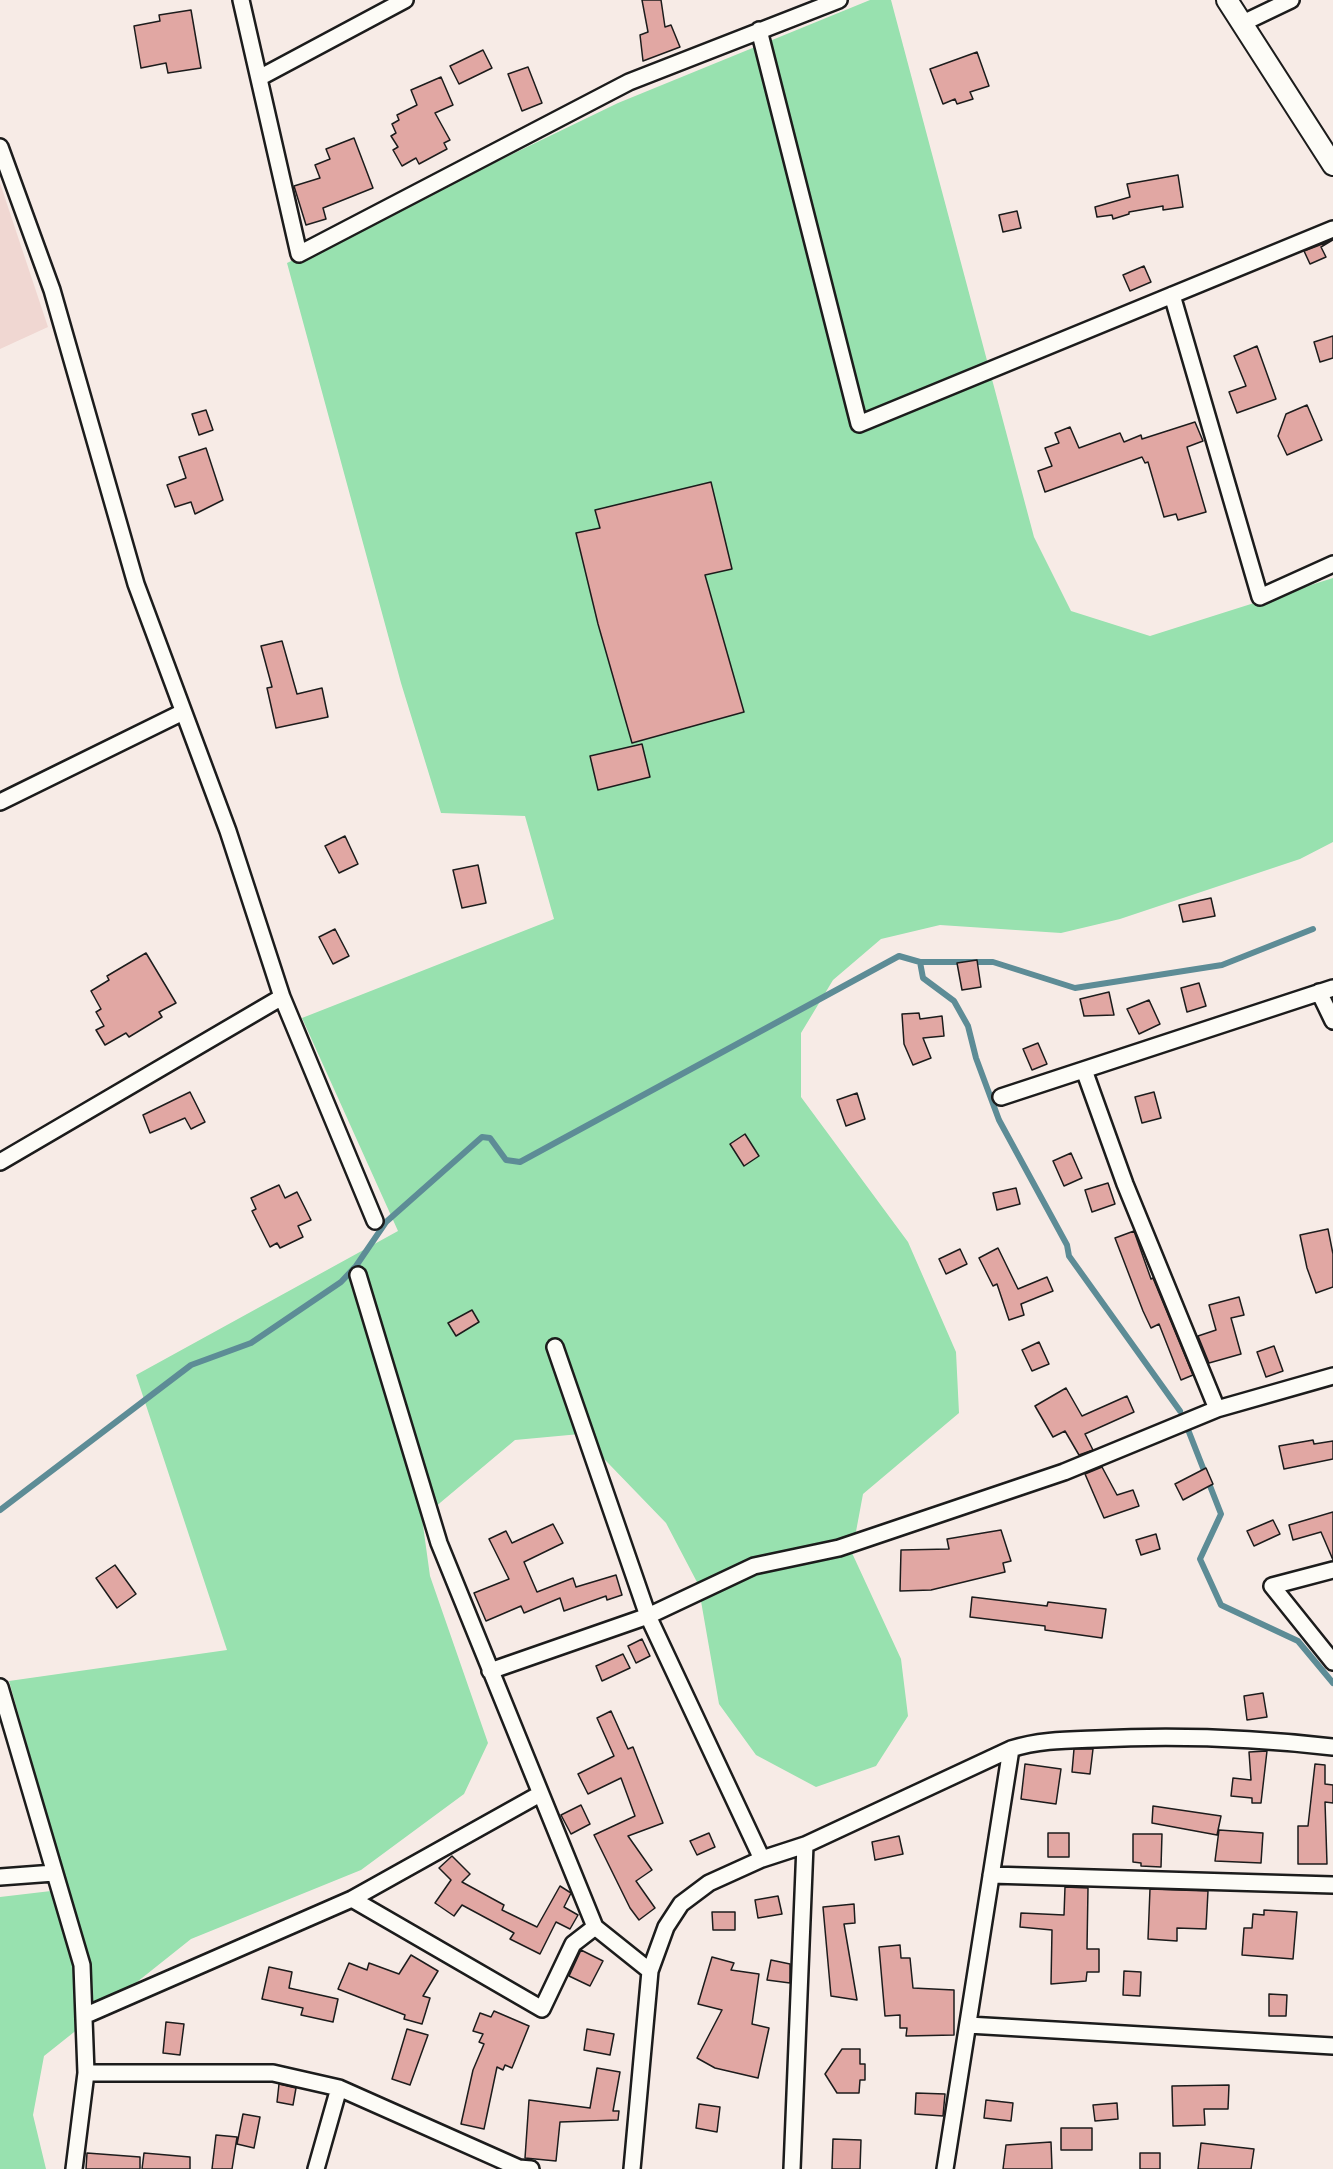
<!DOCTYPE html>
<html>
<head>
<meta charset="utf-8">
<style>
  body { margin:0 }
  canvas { display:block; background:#f7ebe6 }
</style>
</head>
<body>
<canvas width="1333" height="2169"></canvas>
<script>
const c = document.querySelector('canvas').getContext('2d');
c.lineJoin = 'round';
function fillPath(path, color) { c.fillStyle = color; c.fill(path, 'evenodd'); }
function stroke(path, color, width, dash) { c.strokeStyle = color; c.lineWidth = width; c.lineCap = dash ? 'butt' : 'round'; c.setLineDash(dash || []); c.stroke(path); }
fillPath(new Path2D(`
  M0,183L48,327L0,349Z`), '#f0d7d2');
fillPath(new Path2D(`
  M870,0H891L1034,537L1071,611L1150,636L1333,578V842L1300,859L1120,919L1061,933L940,925L881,939L833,980L801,1033V1097L908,1242L956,1352L959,1413L863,1494L852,1553L901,1659L908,1716L876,1766L816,1787L756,1755L719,1704L698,1584L666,1523L580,1434L515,1440L422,1518L430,1576L488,1743L464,1794L361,1870L191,1939L44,2056L33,2115L46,2169H0V1897L68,1889L9,1681L227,1650L136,1375L398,1231L302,1018L554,919L525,816L441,813L401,683L287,263L618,103Z`), '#98e1af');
stroke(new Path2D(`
  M920,962H993L1075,988L1222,965L1313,929
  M1187,1427L1221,1514L1200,1559L1221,1605L1298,1641L1333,1683
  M0,1510L191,1365L251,1343L341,1282L356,1266L386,1222L482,1137L490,1138L506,1160L520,1162L899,956L920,962L923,978L954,1001L968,1026L976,1058L999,1120L1067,1245L1069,1256L1180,1411`), '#5d8c96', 6);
const building = new Path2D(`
  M642,0H661L665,27L671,25L680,47L643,61L640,35L648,32Z
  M191,10L201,68L168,73L166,63L141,68L134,26L160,21L159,15Z
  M483,50L492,68L459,84L450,66Z
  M977,52L989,86L970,92L973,99L957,104L955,99L943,104L930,69Z
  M528,67L542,103L522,111L508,74Z
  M441,77L453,105L435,113L450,140L444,143L447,149L419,164L416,158L402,166L393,150L398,147L391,136L396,133L392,124L399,120L397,115L417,105L411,90Z
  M354,138L373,188L323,208L326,219L306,225L294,186L320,178L315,165L330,159L326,149Z
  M1178,175L1183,207L1163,210V206L1129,212V214L1113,219L1112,215L1097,217L1095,207L1130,197L1127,184Z
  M1017,211L1021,228L1003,232L999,215Z
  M1333,240L1321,247L1326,257L1310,264L1304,251Z
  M1144,266L1151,282L1130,291L1123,275Z
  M1333,336V358L1320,362L1314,342Z
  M1257,346L1276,399L1237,413L1229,392L1246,386L1234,356Z
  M1307,405L1322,440L1287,455L1278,436L1286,414Z
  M206,410L213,430L199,435L192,414Z
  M1195,422L1203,441L1187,447L1206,512L1178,520L1176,514L1164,517L1148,462L1145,463L1142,457L1045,492L1038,471L1052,466L1045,448L1059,443L1055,433L1070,427L1079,448L1120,433L1124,442L1141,435L1142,439Z
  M206,448L223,500L195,514L191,502L175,507L167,485L186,478L179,457Z
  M711,482L732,569L705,575L744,712L632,743L598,624L576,533L600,528L595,510Z
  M282,641L297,694L322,688L328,717L276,728L267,688L272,687L261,646Z
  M642,744L650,777L598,790L590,756Z
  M345,836L358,864L339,873L325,846Z
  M478,865L486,903L462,908L453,870Z
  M1211,898L1215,916L1183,922L1179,905Z
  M335,929L349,956L333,964L319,937Z
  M146,953L176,1003L159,1012L162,1017L129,1037L126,1033L105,1045L96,1030L104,1026L96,1012L101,1009L91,991L109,980L107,976Z
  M977,960L981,987L962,990L957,963Z
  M1199,983L1206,1006L1187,1012L1181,988Z
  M1109,992L1114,1015L1084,1016L1080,999Z
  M1149,1000L1160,1024L1139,1034L1127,1009Z
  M919,1013L920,1019L942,1016L944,1036L923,1038L931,1058L913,1065L904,1044L902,1014Z
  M1038,1043L1047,1064L1032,1070L1023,1049Z
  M190,1092L205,1122L191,1129L185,1118L150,1133L143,1115Z
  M1154,1092L1161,1118L1142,1123L1135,1097Z
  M857,1093L865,1119L846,1126L837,1100Z
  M745,1134L759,1156L744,1166L730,1144Z
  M1071,1153L1082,1178L1064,1186L1053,1161Z
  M1108,1183L1115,1204L1092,1212L1085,1190Z
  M279,1185L285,1198L297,1192L311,1220L298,1226L303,1237L280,1248L277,1243L270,1247L252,1211L256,1209L251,1198Z
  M1016,1188L1020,1204L997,1210L993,1193Z
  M1328,1229L1333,1254V1287L1316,1293L1307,1268L1300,1235Z
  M1134,1231L1151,1279L1153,1278L1193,1375L1181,1380L1159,1324L1151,1328L1143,1311L1115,1238Z
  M998,1248L1018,1289L1047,1277L1053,1291L1021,1304L1024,1315L1009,1320L997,1284L993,1286L979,1258Z
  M960,1249L967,1264L946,1274L939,1259Z
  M1239,1297L1244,1315L1231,1318L1241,1354L1209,1363L1198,1336L1216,1330L1209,1305Z
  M472,1310L479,1322L456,1336L448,1323Z
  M1039,1342L1049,1364L1032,1371L1022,1350Z
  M1274,1346L1283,1371L1266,1377L1257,1352Z
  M1066,1388L1082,1416L1127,1396L1134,1412L1085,1434L1093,1450L1079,1455L1065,1431L1053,1437L1035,1406Z
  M1313,1440L1314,1444L1333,1441V1459L1284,1469L1279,1446Z
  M1102,1467L1117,1495L1133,1490L1139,1506L1104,1518L1085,1474Z
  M1206,1468L1213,1484L1183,1500L1175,1484Z
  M1333,1512V1560L1321,1532L1293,1540L1289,1525Z
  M1273,1520L1280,1534L1254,1546L1247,1531Z
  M553,1524L563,1543L524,1562L537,1592L573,1578L576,1587L616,1575L622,1595L607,1600L606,1596L564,1611L560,1598L524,1613L521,1606L486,1621L474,1593L509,1579L489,1539L506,1531L512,1543Z
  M1001,1530L1011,1561L1003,1563L1005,1572L931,1590L900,1591L901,1550L949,1549L947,1539Z
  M1156,1534L1160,1549L1141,1555L1136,1540Z
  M115,1565L136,1594L117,1608L96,1578Z
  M972,1597L1047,1606L1048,1602L1106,1609L1102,1638L1045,1630V1626L970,1617Z
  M642,1639L650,1656L636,1663L628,1646Z
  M623,1654L630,1668L602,1681L596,1666Z
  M1263,1693L1267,1717L1247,1720L1244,1696Z
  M611,1711L628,1749L633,1747L663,1823L628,1836L652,1870L636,1881L655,1908L639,1920L630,1908L594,1835L635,1816L621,1778L588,1794L578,1774L614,1756L597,1718Z
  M1074,1749H1093L1090,1774L1072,1772Z
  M1267,1751L1261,1803H1252V1798L1231,1796L1233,1778L1251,1780L1249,1752Z
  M1025,1764L1061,1769L1056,1804L1021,1799Z
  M1315,1764L1325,1765V1784L1333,1785V1803L1325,1802L1327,1864H1298V1826H1308Z
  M581,1805L590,1824L571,1834L561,1815Z
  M1153,1806L1221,1816L1217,1835L1152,1823Z
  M1219,1830L1263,1833L1261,1863L1215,1861Z
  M709,1833L715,1847L697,1855L690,1841Z
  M1048,1833H1069V1857H1048Z
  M1133,1834H1162L1161,1867L1141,1866V1863L1133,1862Z
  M899,1836L903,1854L875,1860L872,1842Z
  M452,1856L470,1874L462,1882L504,1905L502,1910L537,1927L560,1886L571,1893L564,1907L578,1915L570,1929L556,1922L540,1954L510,1939L514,1933L462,1905L454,1916L435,1903L451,1880L439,1868Z
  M1065,1887L1088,1888L1087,1949H1099V1972H1087L1086,1981L1051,1984L1052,1930L1020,1927L1021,1913L1064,1915Z
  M1150,1889L1208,1891L1206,1929L1177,1928V1941L1148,1939Z
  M778,1896L782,1914L758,1918L755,1900Z
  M854,1904L855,1923L844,1924L857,2000L831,1996L823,1907Z
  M1264,1910L1297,1912L1293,1959L1242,1955L1244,1928H1252L1253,1914L1264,1915Z
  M712,1912H735V1930H713Z
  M900,1945L901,1958H910L913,1988L954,1990V2035L906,2036L907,2028H900V2015L885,2016L879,1947Z
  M581,1950L603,1961L590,1986L569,1976Z
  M411,1955L438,1971L423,1996L430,1998L422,2024L404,2019L405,2015L338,1989L349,1963L367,1970L369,1963L399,1974Z
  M712,1957L734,1963L731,1970L759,1974L752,2024L769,2028L758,2078L715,2068L697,2058L722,2010L698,2004Z
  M771,1960L790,1964V1983L767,1980Z
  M269,1967L292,1972L289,1988L338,1999L333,2022L301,2015L303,2008L262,1999Z
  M1124,1971L1141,1972L1140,1996L1123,1995Z
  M1269,1994L1287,1995L1286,2016H1269Z
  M494,2011L529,2026L512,2068L505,2065L503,2070L497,2067L484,2129L461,2124L473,2070L484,2044L479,2042L483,2034L473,2031L480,2013L491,2017Z
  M166,2022L184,2024L180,2055L163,2053Z
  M407,2029L428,2035L410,2085L392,2079Z
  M587,2029L614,2034L610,2055L584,2050Z
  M842,2049H860V2064H865V2080H860L859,2093H837L825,2074Z
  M597,2068L620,2072L613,2111H619L618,2120L560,2122L556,2161L525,2158L529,2100L590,2108Z
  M279,2084L296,2088L293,2105L277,2102Z
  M1229,2085L1228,2109H1204L1205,2125L1173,2126L1172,2086Z
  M916,2093L945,2094L943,2116L915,2114Z
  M986,2100L1013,2103L1011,2121L984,2118Z
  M1117,2103L1118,2119L1095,2121L1093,2105Z
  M699,2104L720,2107L717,2132L696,2128Z
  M243,2114L260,2117L254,2148L237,2144Z
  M1061,2128H1092V2150H1061Z
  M216,2135L237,2137L232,2169H212Z
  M833,2139L861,2140L860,2169H832Z
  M1051,2142L1052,2169H1003L1006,2145Z
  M1201,2143L1254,2149L1251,2169H1198Z
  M87,2153L140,2157V2169H86Z
  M144,2153L190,2157V2169H142Z
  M1140,2153H1160V2169H1140Z`);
fillPath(building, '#e1a7a3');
stroke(building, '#1c1c1c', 1.5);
const minor = new Path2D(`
  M241,0L299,254L629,82L839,0
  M1243,23L1291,0
  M759,30L859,424L1333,229
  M259,78L405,0
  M0,147L52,290L136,584L228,831L282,997L375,1221
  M1172,295L1260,597L1333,564
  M0,802L183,712
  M1319,992L1333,1021
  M1084,1070L1125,1184L1217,1409
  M1001,1097L1333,988
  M0,1162L282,997
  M358,1275L439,1543L595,1927L650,1971
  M555,1347L648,1616L762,1859
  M1333,1570L1272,1586L1333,1662
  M490,1671L648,1616L754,1566L839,1548L1064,1472L1217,1409L1333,1376
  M0,1687L82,1965L86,2073L74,2169
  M991,1875L1333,1885
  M0,1877L54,1873
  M352,1899L542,2009L573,1944L595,1927
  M84,2016L352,1899L540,1794
  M968,2025L1333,2046
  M86,2073H273L339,2088L519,2168L531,2169
  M316,2169L339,2088
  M632,2169L650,1971L666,1927L681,1904L709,1883L762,1859L805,1845L1011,1749C1039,1740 1067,1740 1096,1739C1175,1735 1255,1738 1333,1747
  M792,2169L805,1845
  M945,2169L1011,1749`);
const tertiary = new Path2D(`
  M1227,0L1333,165`);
stroke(minor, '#1c1c1c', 20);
stroke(tertiary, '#1c1c1c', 24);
stroke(minor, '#fdfcf7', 15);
stroke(tertiary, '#fdfcf7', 20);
</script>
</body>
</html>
